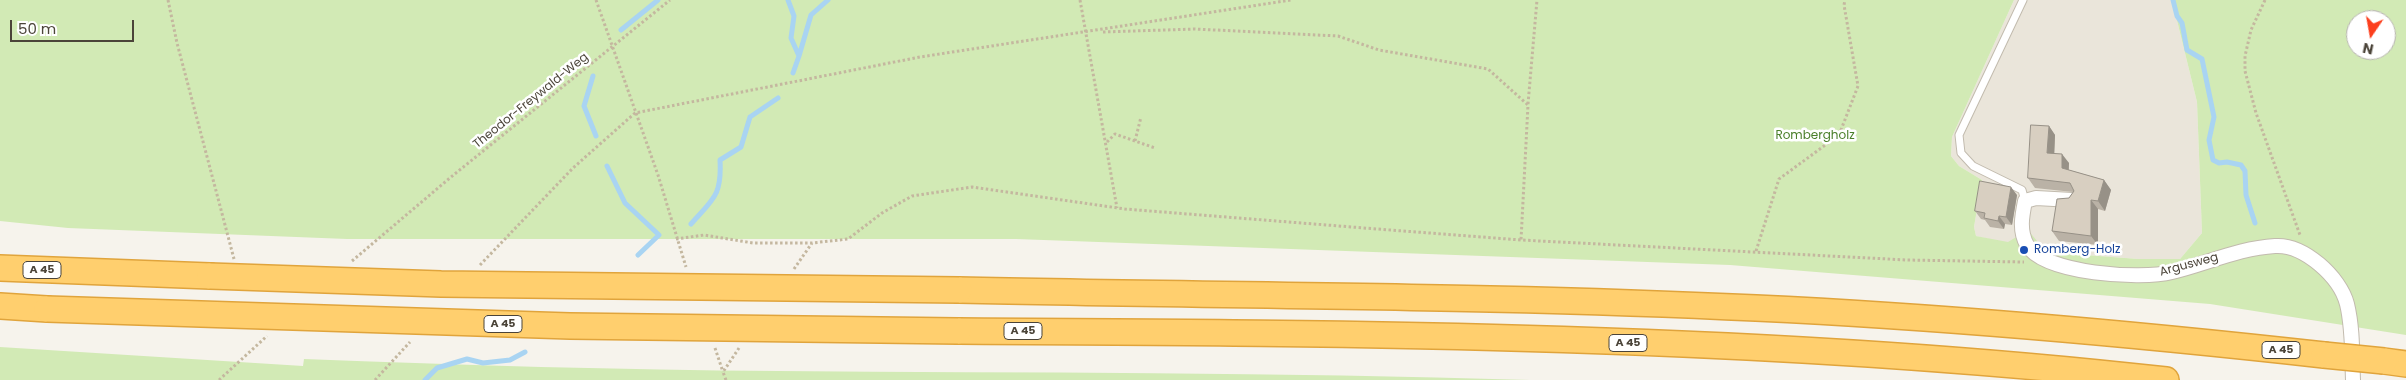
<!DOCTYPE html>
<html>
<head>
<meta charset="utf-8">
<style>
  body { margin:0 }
  #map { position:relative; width:2406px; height:380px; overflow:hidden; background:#f6f3ec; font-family:Poppins,sans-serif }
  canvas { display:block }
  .north { position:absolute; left:2346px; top:10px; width:50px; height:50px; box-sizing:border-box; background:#fff; border:1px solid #b7b4b0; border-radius:50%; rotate:192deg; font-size:14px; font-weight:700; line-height:20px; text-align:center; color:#4b4439 }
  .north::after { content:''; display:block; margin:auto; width:18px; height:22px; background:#fc3f1d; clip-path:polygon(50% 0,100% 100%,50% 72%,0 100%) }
  .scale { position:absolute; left:10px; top:20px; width:124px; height:22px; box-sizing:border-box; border:2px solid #4b4439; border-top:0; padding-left:6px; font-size:15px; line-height:18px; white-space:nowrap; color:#4b4439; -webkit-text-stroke:4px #fff; paint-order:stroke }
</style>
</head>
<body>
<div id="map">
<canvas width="2406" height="380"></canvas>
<div class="north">N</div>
<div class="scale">50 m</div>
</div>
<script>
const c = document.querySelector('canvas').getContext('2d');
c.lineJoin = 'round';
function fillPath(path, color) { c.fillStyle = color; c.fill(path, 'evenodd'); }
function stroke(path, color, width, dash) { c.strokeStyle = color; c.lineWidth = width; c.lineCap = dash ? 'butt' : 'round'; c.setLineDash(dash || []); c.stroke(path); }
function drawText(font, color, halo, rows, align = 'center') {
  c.font = font + ' Poppins,sans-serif'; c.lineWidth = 5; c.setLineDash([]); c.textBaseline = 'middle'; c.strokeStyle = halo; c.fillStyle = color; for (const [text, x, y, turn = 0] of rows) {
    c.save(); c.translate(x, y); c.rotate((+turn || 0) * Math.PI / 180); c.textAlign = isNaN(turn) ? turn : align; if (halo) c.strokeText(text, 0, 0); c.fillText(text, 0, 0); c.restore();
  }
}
fillPath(new Path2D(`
  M2014,0H2172L2197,102L2202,233L2180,259H2138L2046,252L1976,236L1974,227L1982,180L1959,166L1951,156L1952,137Z`), '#eae5da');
fillPath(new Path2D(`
  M0,0H2014L1952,137L1951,156L1959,166L1982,180L1974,227L1976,236L2008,242L2028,230L2046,252L2138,259H2180L2202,233L2197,102L2172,0H2406V335L2210,304L1730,265L1016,239H347L68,228L0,221ZM2356,20H2386V50H2356Z
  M0,347L303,366L304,359C462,365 620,370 778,371C1029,373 1279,372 1530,380H0Z`), '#d2eab5');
stroke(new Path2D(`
  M788,0L794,16L791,38L799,56L793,73
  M2173,0L2177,16L2182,23L2187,50L2202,59L2214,117L2209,140L2213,160L2219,163L2227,162L2241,165L2245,171L2246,195L2255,223
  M621,30L658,0
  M799,56L811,15L828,0
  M593,76L584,106L596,136
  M607,166L625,203L659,235L638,255
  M691,224C713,199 722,196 720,160L741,147L750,117L778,98
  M425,380L437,368L467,359L483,363L510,360L525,352`), '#a9d4f2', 5);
const lane = new Path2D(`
  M2023,0L1959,135L1961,153L1973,166L2022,190L2025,201`);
const street = new Path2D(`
  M2072,200L2036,198L2025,201C2022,216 2019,231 2027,245C2044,274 2141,280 2172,272C2206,264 2239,248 2275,246C2304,244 2340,277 2347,304C2353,329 2352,355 2353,380`);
const highway = new Path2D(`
  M0,268L210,276
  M959,290C1225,296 1490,295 1756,308C1946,317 2135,334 2324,355
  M0,306L47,309
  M958,331C1359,333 1767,335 2166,380
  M2384,361L2406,364`);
stroke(lane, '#c2bbae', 9);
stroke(street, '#c2bbae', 16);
stroke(highway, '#e0a43c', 28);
stroke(new Path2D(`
  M168,0L177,43L234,259
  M596,0L658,175L686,267
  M1080,0L1117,208
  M2265,0L2251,30L2245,56V71L2256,113L2300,235
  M1103,32L1195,29L1338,36L1379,50L1488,69L1528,105L1521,240
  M1528,104L1537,0
  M1135,141L1141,117
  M1107,142L1115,134L1155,148
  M676,239L704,235L753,243H812L848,239L882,213L912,196L972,187L1125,209L1377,229L1521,240L1907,260L2024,262
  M1756,251L1779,179L1839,135L1858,86L1844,5L1845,0
  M352,261L451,177L670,0
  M480,265L573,168L635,113L920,57L1291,0
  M794,269L812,243
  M715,348L723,372
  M219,380L267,336
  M375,380L410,342
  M726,380L723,372L739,348`), '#c4b79f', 3, [2.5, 2.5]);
stroke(lane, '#fff', 7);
stroke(street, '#fff', 14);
stroke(highway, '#ffcf6e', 25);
const highwayBridge = new Path2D(`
  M210,276L441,284L959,290
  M47,309L570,326L958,331
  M2324,355L2384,361`);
stroke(highwayBridge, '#e0a43c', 28, []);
stroke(highwayBridge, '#ffcf6e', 25);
fillPath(new Path2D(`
  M2049,126L2055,135L2054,153L2069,163V170L2104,180L2111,190L2105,211L2098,209V245L2059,241L2052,231L2069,198L2073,192L2035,188L2028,178Z
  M2017,195L2012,225L2005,224L2004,229L1990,227L1985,220L1981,219L1975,211Z`), '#bab2a6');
fillPath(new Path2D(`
  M2049,126L2055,135L2054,162L2047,153Z
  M2062,154L2069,163L2068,178L2062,168Z
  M2104,180L2111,190L2105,211L2098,201Z
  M2011,187L2017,195L2012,225L2006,217Z
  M2091,200L2098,209V245L2091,236Z
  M1999,216L2005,224L2004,229L1998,221Z`), '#979187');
const building = new Path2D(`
  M2031,125L2049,126L2047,153L2062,154V168L2104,180L2098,201L2091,200V236L2052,231L2057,199L2069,198L2074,191L2070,183L2028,178Z
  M1980,181L2011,187L2006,217L1999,216L1998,221L1984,218L1985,213L1975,211Z`);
fillPath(building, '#d8cfc1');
stroke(building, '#979187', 1);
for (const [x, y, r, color] of [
  [2024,250,5,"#1a4fb4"]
]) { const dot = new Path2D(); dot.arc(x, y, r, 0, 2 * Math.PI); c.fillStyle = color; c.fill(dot); stroke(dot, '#fff', 2); }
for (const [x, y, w] of [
  [42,270,38],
  [503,324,38],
  [1023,331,38],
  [1628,343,38],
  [2281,350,38]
]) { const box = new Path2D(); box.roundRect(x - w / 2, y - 8.5, w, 17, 4); c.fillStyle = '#fff'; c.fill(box); stroke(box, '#4b4439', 1); }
drawText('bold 11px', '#4b4439', null, [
  ["A 45",42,270],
  ["A 45",503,324],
  ["A 45",1023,331],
  ["A 45",1628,343],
  ["A 45",2281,350]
]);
drawText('12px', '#4b4439', '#fff', [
  ["Theodor-Freywald-Weg",531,101,-39],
  ["Argusweg",2189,265,-15]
]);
drawText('12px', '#4a7f2a', '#fff', [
  ["Rombergholz",1815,136]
]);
drawText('12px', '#164399', '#fff', [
  ["Romberg-Holz",2034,250]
], 'left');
</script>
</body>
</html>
